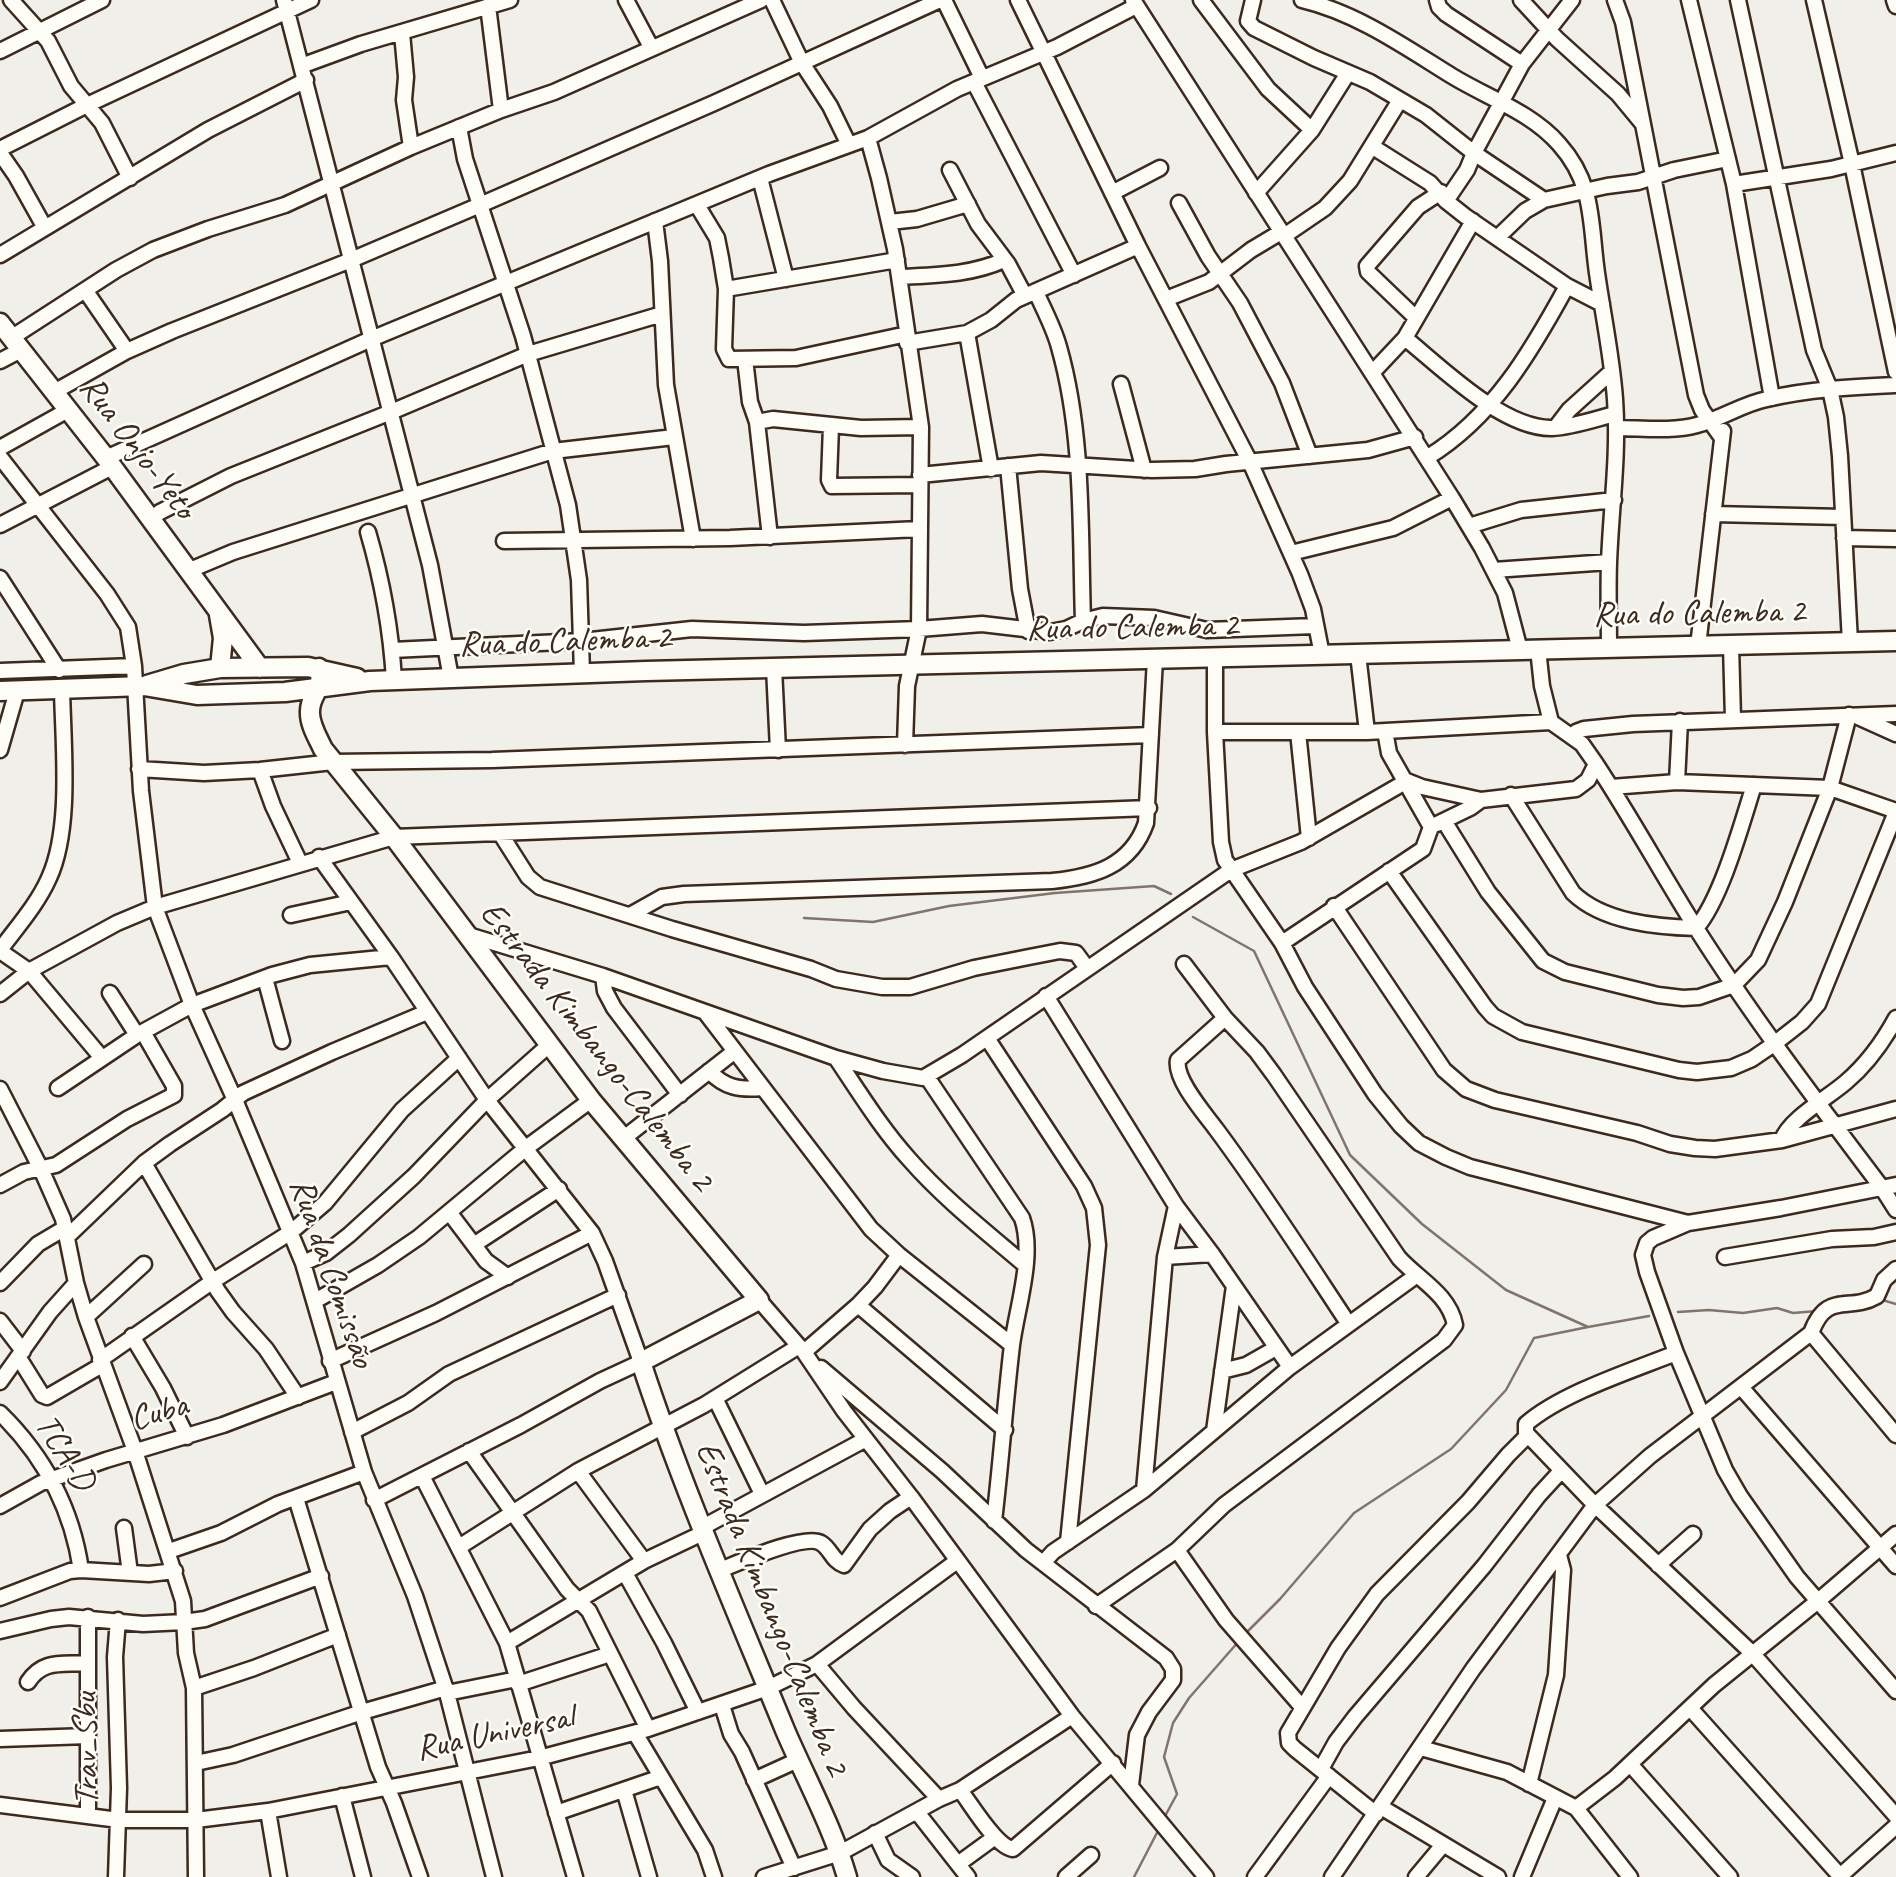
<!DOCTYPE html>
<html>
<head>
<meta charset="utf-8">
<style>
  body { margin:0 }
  canvas { display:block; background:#f1efea }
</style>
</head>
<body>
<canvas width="1896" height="1877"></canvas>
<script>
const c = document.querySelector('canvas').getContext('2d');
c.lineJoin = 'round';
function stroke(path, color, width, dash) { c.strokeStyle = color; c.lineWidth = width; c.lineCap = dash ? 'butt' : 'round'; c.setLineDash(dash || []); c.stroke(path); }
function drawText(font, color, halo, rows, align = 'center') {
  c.font = font + ' Caveat,sans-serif'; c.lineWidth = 5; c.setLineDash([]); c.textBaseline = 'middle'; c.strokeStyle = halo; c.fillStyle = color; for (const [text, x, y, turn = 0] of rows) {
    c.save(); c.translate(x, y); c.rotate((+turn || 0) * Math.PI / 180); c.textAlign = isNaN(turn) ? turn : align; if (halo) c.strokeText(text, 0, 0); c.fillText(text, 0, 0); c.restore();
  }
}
stroke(new Path2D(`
  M1193,917L1254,951L1350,1155L1422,1224L1506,1290L1588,1327L1649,1316
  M804,918L873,922L949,906L1055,893L1154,886L1171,894
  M1879,1299L1896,1304
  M1678,1312L1709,1310L1743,1313L1777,1308L1793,1313L1817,1311
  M1246,1633L1280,1599L1354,1513L1451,1449L1506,1390L1534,1338L1588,1327
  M1164,1818L1177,1794L1164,1757L1173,1723L1189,1698L1239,1641
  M1134,1877L1160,1827`), '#80746b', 2.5);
const minor = new Path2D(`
  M11,0L48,41L71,86L102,123L130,178
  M284,0L430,565L451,678
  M626,0L651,47
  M772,0L802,63L830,106L849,145
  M944,0L982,78
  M1018,0L1138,246L1250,462L1300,574L1313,609L1322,655
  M1133,0L1452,498L1482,548L1505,593L1520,650
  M1201,0L1268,89L1312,130
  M1253,0L1248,21L1254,28L1314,58L1370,82L1426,115L1474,153L1544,200
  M1302,0C1357,13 1405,47 1452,76C1488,98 1531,112 1559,144C1595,184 1590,224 1597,273C1603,315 1612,357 1615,399C1619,454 1611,508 1609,563C1608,591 1609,619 1609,648
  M1437,0L1439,7L1446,14L1522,64
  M1521,0L1557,39L1618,94L1642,123
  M1615,0L1623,22L1696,395L1702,410L1722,438
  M1689,0L1734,184L1772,398
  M1738,0L1814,350L1830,389L1836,417L1840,456L1850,642
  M1814,0L1852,164L1896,372
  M1894,0L1896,6
  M488,6L501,110
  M402,33L406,77L404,100L411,147
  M0,51L102,0
  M301,66L361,44L510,0
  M974,82L1074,275
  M459,127L465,159L523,336L568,505L579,580L582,673
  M868,138L879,178L895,249L921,427L919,629L907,686L905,745
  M1373,147L1430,183L1446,201L1465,216L1567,286L1602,304
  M0,149L87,105L311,0
  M0,153L16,176L45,228
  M950,170L978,224L1008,264L1025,296
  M760,178L786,279
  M1734,184L1831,169L1896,153
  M1112,193L1160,168
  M1256,193L1312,130L1348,73
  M1446,201L1467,170L1474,153L1522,64L1572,0
  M1179,203L1208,256L1240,303L1282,383L1310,456
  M697,205L717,238L721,258L726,289L724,349L729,359L796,358L907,334
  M655,221L660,261L666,385L693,539
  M890,222L917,219L968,204
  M1284,236L1325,208L1350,181L1400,100
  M1498,237L1525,211L1544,200L1607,186L1638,182L1674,170L1728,159
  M0,255L208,130L306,80
  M900,277C936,275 971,275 1004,260
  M726,289L897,260
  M85,290L127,351
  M1036,292C1044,310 1054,328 1059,347C1084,435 1080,530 1083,621
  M1166,299L1209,282L1251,250L1281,232
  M1416,318L1368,272L1367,266L1418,207L1441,192
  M967,333L991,469
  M11,338L116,270L153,250L208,229L285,205L411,147L501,110L554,92L761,0
  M1405,338C1442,368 1503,429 1552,428C1573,427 1595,419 1615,414
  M907,343L967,333L991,320L1016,300L1138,246
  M745,359L750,402L757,422
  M0,361L21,350
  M1373,372L1405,338L1473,221
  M1121,384L1144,470
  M54,392L127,351L172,331L351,260L480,205L714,103L940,0
  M831,426L829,480L832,486L920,485
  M1556,427L1569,410L1611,372
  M1616,428C1642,428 1671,432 1697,425C1721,419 1742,404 1767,399C1809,389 1853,387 1896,385
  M0,448L68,410
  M0,457L107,594L128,627L134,666L141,791L155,907L192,1005L235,1100L303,1263L364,1472L415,1596L447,1693L494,1877
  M1428,457C1493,417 1531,352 1567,286
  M106,458L371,339L769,174L868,138L957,89L1057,47L1136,6
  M1008,466L1020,589L1028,631
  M920,475L1041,463L1152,470L1195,469L1226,464L1368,450L1415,437
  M1713,514L1843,517
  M151,519L160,512L231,476L391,412L528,354L662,314
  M0,525L112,467
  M1469,526L1521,510L1614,500
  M368,532C382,580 391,629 394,680
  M770,537L757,422L773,419L861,428L921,427
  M1844,538L1896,539
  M504,541L730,538L919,529
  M1291,553L1393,528L1452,498
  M190,570L233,552L553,451L674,437
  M1494,570L1609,562
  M0,578L59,670
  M1731,645L1733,719
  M1698,646L1723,431
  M1538,649L1542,686L1551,722L1582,744L1596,764C1631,817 1662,874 1696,928C1753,1018 1818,1103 1882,1188L1896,1210
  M392,650L582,641L692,629L804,633L919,629L982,624L1050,632L1066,629L1083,621L1103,616L1154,618L1207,630L1315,626
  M1358,654L1367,732
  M1215,657V732L1221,842L1225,860L1282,943L1305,987L1375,1094L1401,1126L1419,1143L1446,1157L1470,1167L1688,1223
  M774,668L778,750
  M0,671L134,666
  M1856,716L1896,734
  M1215,732H1367L1551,722
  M1298,732L1309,838
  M1572,737L1576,732L1584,729L1633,724L1896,714
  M0,750L17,691
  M139,769L204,773L260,770L333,762L492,760L1151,735
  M260,770L273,806L300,863
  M1407,781L1422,787L1481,800
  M1677,782L1680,721
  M1611,787L1677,782L1830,788L1896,811
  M1511,795L1573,893C1603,922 1656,927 1696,928C1721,900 1742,823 1754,785
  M1444,821L1488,892L1543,961L1565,972L1658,995L1683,998L1699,997L1734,985L1758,960L1785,902L1830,788L1849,715
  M1437,824L1470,808L1481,800L1576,789L1588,780L1596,764
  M500,833L528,877L540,887L672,929L811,969L836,979L882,987H910L974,968L1029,957L1060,951L1076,953L1087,968
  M319,857L391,957L487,1100L592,1233L605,1261L641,1362L600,1381L521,1425L374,1500
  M1389,871L1485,1007L1493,1016L1522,1032L1679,1070L1697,1072L1731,1068L1752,1059L1774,1044L1802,1022L1818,1004L1896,812
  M1334,906L1444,1070L1466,1089L1495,1100L1637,1133L1670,1144L1695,1148L1715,1149L1782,1140L1896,1109
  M291,915L351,902
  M630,915L662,897L684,894L1052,881C1094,877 1131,866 1146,823L1155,659
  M465,934L603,976L836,1058L883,1071L923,1078L962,1055L1231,870L1301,842L1407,781
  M1282,943L1423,849L1431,827L1389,753L1385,731
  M0,950C17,927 37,905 49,878C72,828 63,745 62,689
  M0,951L29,971L102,1058
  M1184,964L1225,1018L1178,1060C1174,1079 1205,1114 1216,1129C1263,1192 1305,1258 1348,1323
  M603,976L605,991L614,1008L680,1095
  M265,978L282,1041
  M110,993L137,1035
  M0,994L29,971L117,923L155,907L394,837L1149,808
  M1046,996L1176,1206L1212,1254L1290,1367
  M705,1012L871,1229L899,1255L1012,1345
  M987,1038L1084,1186L1094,1208L1098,1245L1068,1542
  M836,1058C859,1092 881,1128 909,1159C943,1198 985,1231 1025,1265
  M709,1071C725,1088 740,1090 762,1088
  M927,1077L1022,1218C1035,1255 1017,1307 1012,1345C1005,1404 1001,1463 994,1521
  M58,1088L137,1035L192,1005L272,975L310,965L391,957
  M0,1089L41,1169L63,1219L76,1283L86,1317L135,1451L183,1601L186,1653L194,1688L196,1877
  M624,1138L735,1051
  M1782,1140C1789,1119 1829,1097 1846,1082C1867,1064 1883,1042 1896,1018
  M144,1163L218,1291L233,1312L266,1349L298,1397
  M0,1185L24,1172L56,1165L127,1119L174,1095V1086L143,1032
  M1896,1185L1781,1208L1688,1223L1653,1238L1647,1243L1643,1255L1647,1272L1676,1353L1725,1470L1740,1496L1797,1577L1896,1691
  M449,1212L486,1261L508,1277
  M67,1237L144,1163L170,1144L222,1110L243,1093L332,1052L427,1012
  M475,1244L559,1189
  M1165,1257L1212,1254
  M1725,1257L1832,1239L1874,1237L1896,1232
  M303,1263L326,1253L349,1235L414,1176L487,1100L549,1045
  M0,1283L38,1244L65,1228
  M759,1300L804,1352L844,1411L911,1497L1072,1716L1206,1877
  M315,1301L378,1265L419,1237L526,1148L591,1100
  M858,1305L1005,1430
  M86,1317L144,1264
  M0,1321L23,1351
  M1811,1333L1896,1435
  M132,1336L163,1388L187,1437
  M804,1352L858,1305L875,1287L899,1255
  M1676,1353C1631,1371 1562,1393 1526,1424V1433L1595,1505L1752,1653L1896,1816
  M19,1358L42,1395L47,1397L102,1365
  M100,1360L213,1281L291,1232L325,1203L402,1110L459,1058
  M330,1361L436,1313L592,1233
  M821,1368L942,1471L1026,1550L1166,1658L1173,1669V1680L1149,1712L1137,1735L1131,1785
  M1222,1371L1246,1365L1276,1348
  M0,1382L50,1312L76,1283
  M1741,1387L1896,1566
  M715,1398L762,1494
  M0,1413C44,1456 72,1508 81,1570
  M1214,1431L1234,1286
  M352,1432L408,1403L449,1374L618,1295
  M469,1451L567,1589L589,1611L648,1729
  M578,1471L644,1561
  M422,1476L507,1643L575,1877
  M1144,1490L1165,1257L1176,1206
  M296,1498L378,1767L394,1803L420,1877
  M0,1506L41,1483L106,1460L223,1425L336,1382
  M703,1527L866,1439
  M124,1528L130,1573
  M459,1547L578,1471L704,1405L799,1346
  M1177,1550L1226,1620L1302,1707
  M169,1551L221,1533L278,1504L364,1472
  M1044,1562L1053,1552L1144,1490L1290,1367L1417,1275
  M1658,1565L1693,1534
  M720,1570C738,1563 805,1533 821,1543C831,1549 832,1561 844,1565L870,1529L890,1511L911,1497
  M625,1573L664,1643L698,1712
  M0,1598L70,1571L81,1570L149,1574L175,1571
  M1096,1606L1177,1550L1224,1505L1444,1340L1455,1325C1449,1294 1419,1280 1399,1258L1274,1075L1257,1052L1225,1018
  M0,1631L51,1619L69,1617L143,1624L184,1622L205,1619L321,1576
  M507,1643L644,1561L705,1532
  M817,1664L854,1708L939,1799
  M28,1682C43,1659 62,1665 87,1663
  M518,1684L610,1654
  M194,1688L254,1668L338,1635
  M447,1693L517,1679
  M722,1705L731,1734L742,1752L794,1868
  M1690,1708L1841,1877
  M635,1733L705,1850L714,1877
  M0,1739L88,1736
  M1421,1748L1507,1772L1576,1808L1630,1877
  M196,1763L233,1755L362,1712L446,1688
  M1630,1764L1730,1877
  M1321,1769L1336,1742L1355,1717L1484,1566L1539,1495L1561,1471
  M754,1780L798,1760
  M1529,1784L1556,1675L1563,1570L1559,1555
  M624,1790L649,1877
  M960,1790C971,1804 996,1847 1013,1849L1113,1763
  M342,1796L363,1877
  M0,1805L119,1820H196L268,1811L539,1758L648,1729L768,1688L817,1664L957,1561
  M1381,1807L1498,1877
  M1576,1808L1615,1778L1714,1685L1818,1601L1896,1534
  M268,1811L279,1877
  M917,1812L968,1877
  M556,1813L661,1777
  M1376,1814L1295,1749L1289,1743L1288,1733L1338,1648L1377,1594L1468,1502L1508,1455L1527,1436
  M88,1816V1617
  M875,1833L888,1860L912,1877
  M958,1864L995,1837
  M116,1877L119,1788L115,1657L118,1620
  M764,1877L840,1853L939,1799L960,1790L1072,1716
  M1066,1877L1091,1855
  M1255,1877L1329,1776
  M1332,1877L1473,1669L1595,1505L1650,1456L1811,1333C1827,1290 1848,1313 1877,1296L1884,1280L1896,1269
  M1416,1877L1442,1846
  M1522,1877L1555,1798
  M1839,1877L1896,1826`);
const major = new Path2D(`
  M0,323L106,458L260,668
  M219,615L223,638L220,668
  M319,668C325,689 310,693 310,711C309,724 318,738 323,749L394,837L591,1100L759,1300L641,1362C682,1487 735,1608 785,1730C806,1779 832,1826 847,1877
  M147,685L184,674L220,668L308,667L357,678
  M0,691L144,686L197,695L285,692L370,681L646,671L1896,641`);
stroke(minor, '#3b2a1e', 19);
stroke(major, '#3b2a1e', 23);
stroke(minor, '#fdfcf7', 14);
stroke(major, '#fdfcf7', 18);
drawText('35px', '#3b2a1e', '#fdfcf7', [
  ["Rua Onjo-Yeto",137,448,53],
  ["Rua do Calemba 2",1699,614,-1],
  ["Rua do Calemba 2",1132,628,-1],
  ["Rua do Calemba 2",565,642,-2],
  ["Estrada Kimbango-Calemba 2",596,1047,52],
  ["Rua da Comissão",331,1273,71],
  ["Cuba",159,1413,-16],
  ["TCA-D",64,1453,58],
  ["Estrada Kimbango-Calemba 2",771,1609,68],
  ["Rua Universal",495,1734,-12],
  ["Trav_Sbu",87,1749,-91]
]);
</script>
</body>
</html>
